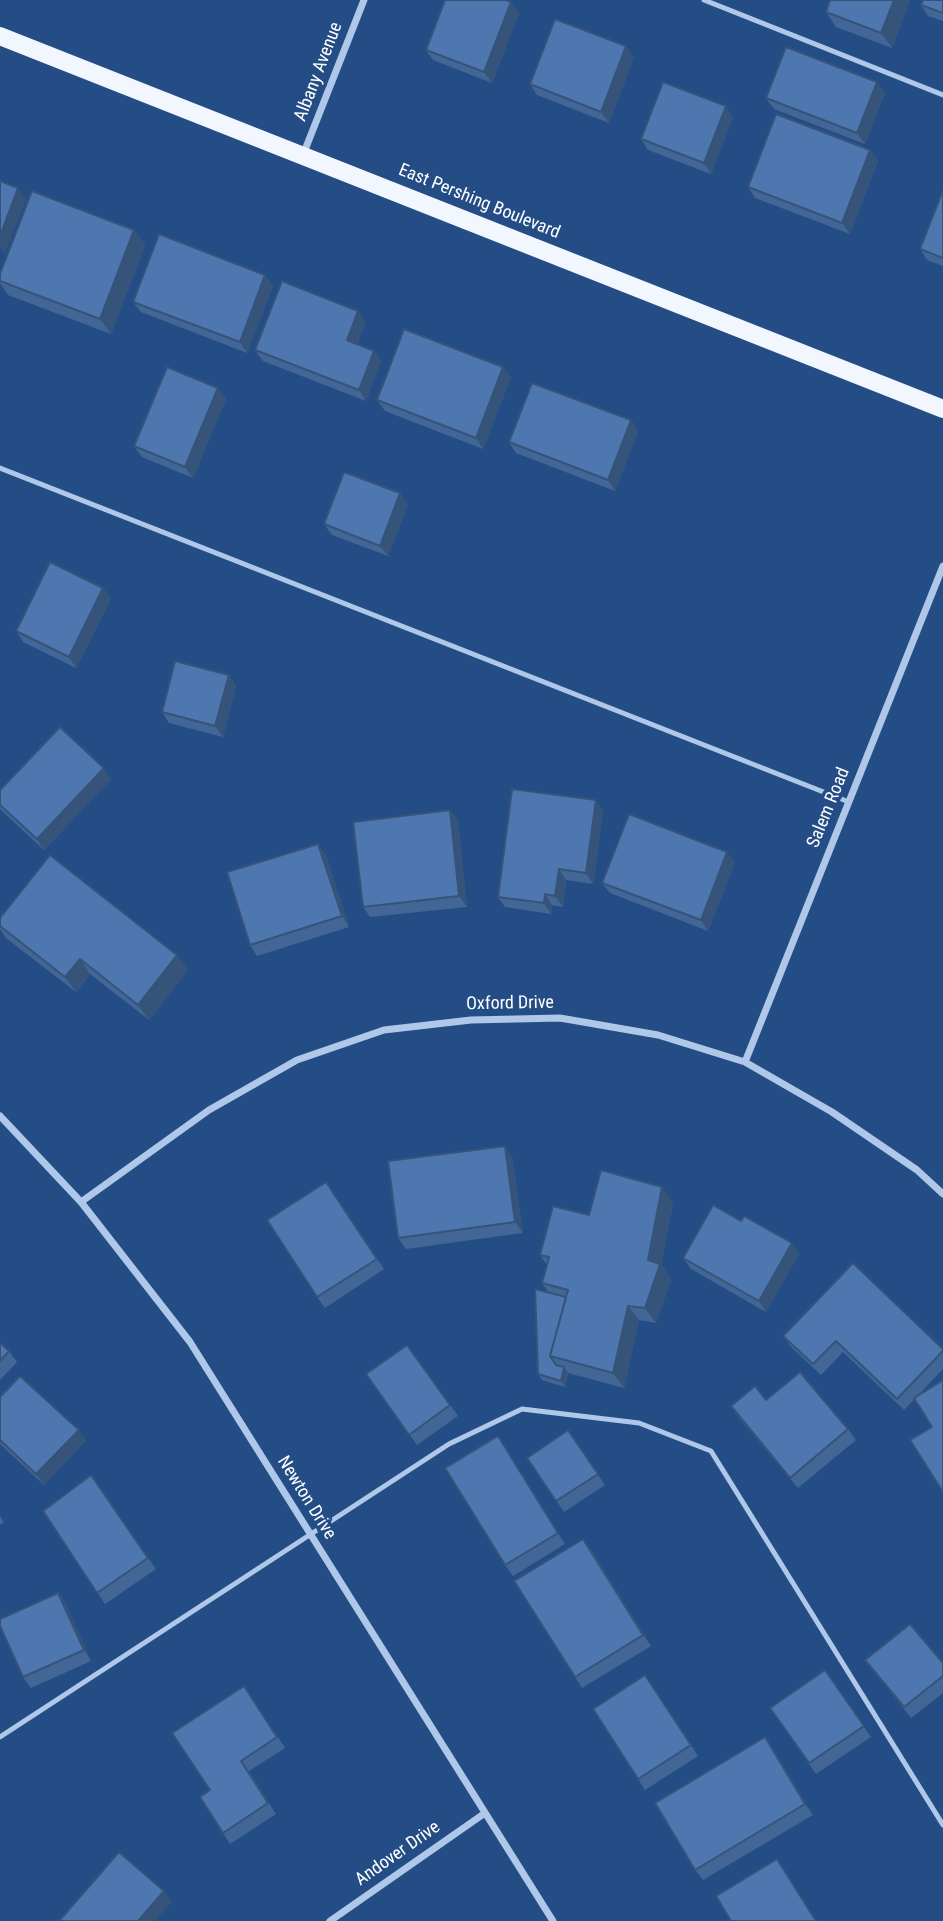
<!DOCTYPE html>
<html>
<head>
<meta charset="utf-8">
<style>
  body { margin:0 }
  canvas { display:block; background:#244d86 }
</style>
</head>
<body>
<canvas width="943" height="1921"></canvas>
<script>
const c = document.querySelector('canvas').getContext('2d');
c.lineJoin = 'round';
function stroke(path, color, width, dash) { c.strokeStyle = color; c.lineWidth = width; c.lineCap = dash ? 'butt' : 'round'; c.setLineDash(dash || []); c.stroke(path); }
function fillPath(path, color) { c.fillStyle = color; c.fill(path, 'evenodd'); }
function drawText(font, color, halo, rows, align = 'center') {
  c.font = font + ' "Roboto Condensed",sans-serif'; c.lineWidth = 7; c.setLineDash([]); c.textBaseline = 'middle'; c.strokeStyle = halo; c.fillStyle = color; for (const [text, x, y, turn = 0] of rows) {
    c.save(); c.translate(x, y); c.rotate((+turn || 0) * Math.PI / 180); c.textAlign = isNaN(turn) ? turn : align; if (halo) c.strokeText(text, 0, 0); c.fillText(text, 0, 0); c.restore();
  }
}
stroke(new Path2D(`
  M704,0L943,95
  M0,468L849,802
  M0,1737L449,1444L522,1409L639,1423L711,1451L943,1825`), '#afc8e9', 5);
stroke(new Path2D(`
  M303,155L364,0
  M745,1062L943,566
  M0,1116L81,1202L190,1342L553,1921
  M81,1202L209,1110L297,1060L384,1030L471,1020L560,1018L658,1035L745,1062L832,1112L917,1170L943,1194
  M330,1921L485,1813`), '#afc8e9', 7);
stroke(new Path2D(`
  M0,36L943,409`), '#f2f6fe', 18);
fillPath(new Path2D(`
  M830,0H910L892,48L836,27L826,12Z
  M943,0V21L928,16L921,5Z
  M511,2L519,13L492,83L433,60L426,50Z
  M634,57L609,123L537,95L530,84Z
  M885,93L865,144L774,109L766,98Z
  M733,117L711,174L648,150L641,139Z
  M870,150L878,161L850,234L755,198L748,187Z
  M943,190V266L927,260L920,249Z
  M134,230L145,245L111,334L8,295L0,283V274Z
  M265,275L273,286L247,353L141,312L133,302Z
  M366,322L357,344L374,351L381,361L366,401L263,361L255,350Z
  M511,377L483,449L385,411L377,400Z
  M218,388L226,399L193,478L142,457L134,446Z
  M631,420L638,431L615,491L516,453L509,442Z
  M408,504L388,556L332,535L324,524Z
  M103,588L111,599L76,668L23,642L16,631Z
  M229,675L236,686L223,737L169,723L162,712Z
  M111,779L44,850L0,809V790Z
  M450,810L458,821L467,907L370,917L363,907Z
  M603,811L593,884L566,880L563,907L552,905L551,914L505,907L498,897Z
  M326,855L349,927L257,956L250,945Z
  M735,862L708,931L610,893L602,883Z
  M0,918L177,955L188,970L149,1020L90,974L76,992L6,938L0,929Z
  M512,1157L523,1233L406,1249L398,1238Z
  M326,1182L384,1269L325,1308L317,1297Z
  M673,1202L661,1265L671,1279L656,1323L639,1320L624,1388L568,1373L565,1387L542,1380L538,1374L549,1293L542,1283L547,1265L540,1255L589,1215Z
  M799,1254L766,1312L691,1269L683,1258Z
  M783,1336L943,1349V1369L904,1410L843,1352L821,1375L791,1347Z
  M0,1343L9,1351L17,1362L0,1380Z
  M407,1345L458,1416L417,1445L366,1374Z
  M0,1397L86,1440L44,1485L0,1444Z
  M766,1400L848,1429L856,1440L798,1488L738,1417L731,1406Z
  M568,1430L605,1485L564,1512L527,1458Z
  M505,1446L565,1544L513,1576L505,1565Z
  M91,1475L156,1569L105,1604L43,1511Z
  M0,1516L4,1522L0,1525Z
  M591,1549L651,1646L582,1688L575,1677Z
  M58,1593L66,1604L91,1661L31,1688L23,1677Z
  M865,1660L943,1663V1693L911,1718Z
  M825,1670L871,1737L816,1774L770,1708Z
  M244,1686L285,1748L249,1771L276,1814L230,1844L223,1833L210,1790Z
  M653,1686L698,1756L645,1790L638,1779Z
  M765,1737L813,1815L703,1880L695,1870Z`), '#426696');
fillPath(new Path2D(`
  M894,0H910L892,48L881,33Z
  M511,2L519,13L492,83L484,72Z
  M626,46L634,57L609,123L601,112Z
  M877,82L885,93L865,144L857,133Z
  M726,106L733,117L711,174L704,163Z
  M870,150L878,161L850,234L842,223Z
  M18,188L26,199L5,254L0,248V236Z
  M134,230L145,245L111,334L100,319Z
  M265,275L273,286L247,353L240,342Z
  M358,311L366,322L354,351L347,340Z
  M374,351L381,361L366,401L359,390Z
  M503,367L511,377L483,449L476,438Z
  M218,388L226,399L193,478L185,467Z
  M631,420L638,431L615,491L608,480Z
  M400,493L408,504L388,556L380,546Z
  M103,588L111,599L76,668L69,657Z
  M229,675L236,686L223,737L215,726Z
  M104,768L111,779L44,850L37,839Z
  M596,800L603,811L593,884L586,873Z
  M450,810L458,821L467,907L459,896Z
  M318,844L326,855L349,927L342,916Z
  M727,852L735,862L708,931L701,920Z
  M559,869L566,880L563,907L555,896Z
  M545,894L552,905L551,914L544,903Z
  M177,955L188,970L149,1020L138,1005Z
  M80,959L90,974L76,992L65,977Z
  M505,1146L512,1157L523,1233L515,1222Z
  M662,1187L673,1202L661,1265L671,1279L656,1323L645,1308L648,1260Z
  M792,1243L799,1254L766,1312L759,1301Z
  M628,1306L639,1320L624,1388L613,1373Z
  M564,1367L568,1373L565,1387L561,1381Z
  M79,1430L86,1440L44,1485L36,1474Z
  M498,1436L505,1446L565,1544L558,1533Z
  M583,1539L591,1549L651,1646L643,1635Z
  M58,1593L66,1604L91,1661L84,1650Z
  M765,1737L773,1748L813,1815L805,1804Z
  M164,1891L172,1902L155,1921H138Z`), '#36537a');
const building = new Path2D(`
  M445,0H506L511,2L484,72L426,50Z
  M830,0H894L881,33L826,12Z
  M923,0H943V13L921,5Z
  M555,19L626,46L601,112L530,84Z
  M786,47L877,82L857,133L766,98Z
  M663,82L726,106L704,163L641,139Z
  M776,114L870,150L842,223L748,187Z
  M0,181L18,188L0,236Z
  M943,190V258L920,249Z
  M32,191L134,230L100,319L0,281V274Z
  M159,234L265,275L240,342L133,302Z
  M282,281L358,311L347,340L374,351L359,390L255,350Z
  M404,329L503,367L476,438L377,400Z
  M167,367L218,388L185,467L134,446Z
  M532,383L631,420L608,480L509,442Z
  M344,472L400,493L380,546L324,524Z
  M50,562L103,588L69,657L16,631Z
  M175,661L229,675L215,726L162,712Z
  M60,727L104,768L37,839L0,805V790Z
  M512,789L596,800L586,873L559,869L555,896L545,894L544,903L498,897Z
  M450,810L459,896L363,907L353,822Z
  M629,814L727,852L701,920L602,883Z
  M318,844L342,916L250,945L227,872Z
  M50,855L177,955L138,1005L80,959L65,977L0,926V918Z
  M505,1146L515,1222L398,1238L388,1161Z
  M601,1170L662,1187L648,1260L660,1264L645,1308L628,1306L613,1373L550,1356L568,1290L542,1283L549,1257L540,1255L553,1206L589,1215Z
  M326,1182L377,1259L317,1297L267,1220Z
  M713,1205L741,1221L744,1216L792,1243L759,1301L683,1258Z
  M853,1263L943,1349V1351L897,1399L836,1341L813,1364L783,1336Z
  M535,1289L566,1297L550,1356L556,1365L564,1367L561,1381L538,1374Z
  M0,1343L9,1351L0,1361Z
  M407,1345L450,1405L409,1435L366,1374Z
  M800,1372L848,1429L790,1478L731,1406L755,1386L766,1400Z
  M20,1376L79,1430L36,1474L0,1440V1397Z
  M943,1380V1492L910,1440L932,1427L914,1398Z
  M568,1430L598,1474L556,1501L527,1458Z
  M498,1436L558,1533L505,1565L445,1468Z
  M91,1475L148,1558L97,1593L43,1511Z
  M583,1539L643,1635L575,1677L514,1581Z
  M58,1593L84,1650L23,1677L0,1626V1619Z
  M910,1624L943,1663V1676L904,1707L865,1660Z
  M825,1670L864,1726L809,1763L770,1708Z
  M645,1675L691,1745L638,1779L593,1709Z
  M244,1686L277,1737L241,1761L268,1803L223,1833L200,1797L210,1790L172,1733Z
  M765,1737L805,1804L695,1870L655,1803Z
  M119,1852L164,1891L138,1921H59Z
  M777,1859L816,1921H731L716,1896Z`);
fillPath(building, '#4d77ae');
stroke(building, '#36537a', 2);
drawText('18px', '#fff', '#244d86', [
  ["Albany Avenue",319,72,-69],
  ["East Pershing Boulevard",479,202,22],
  ["Salem Road",829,808,-68],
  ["Oxford Drive",510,1004,-1],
  ["Newton Drive",306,1498,58],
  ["Andover Drive",398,1854,-35]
]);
</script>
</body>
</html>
